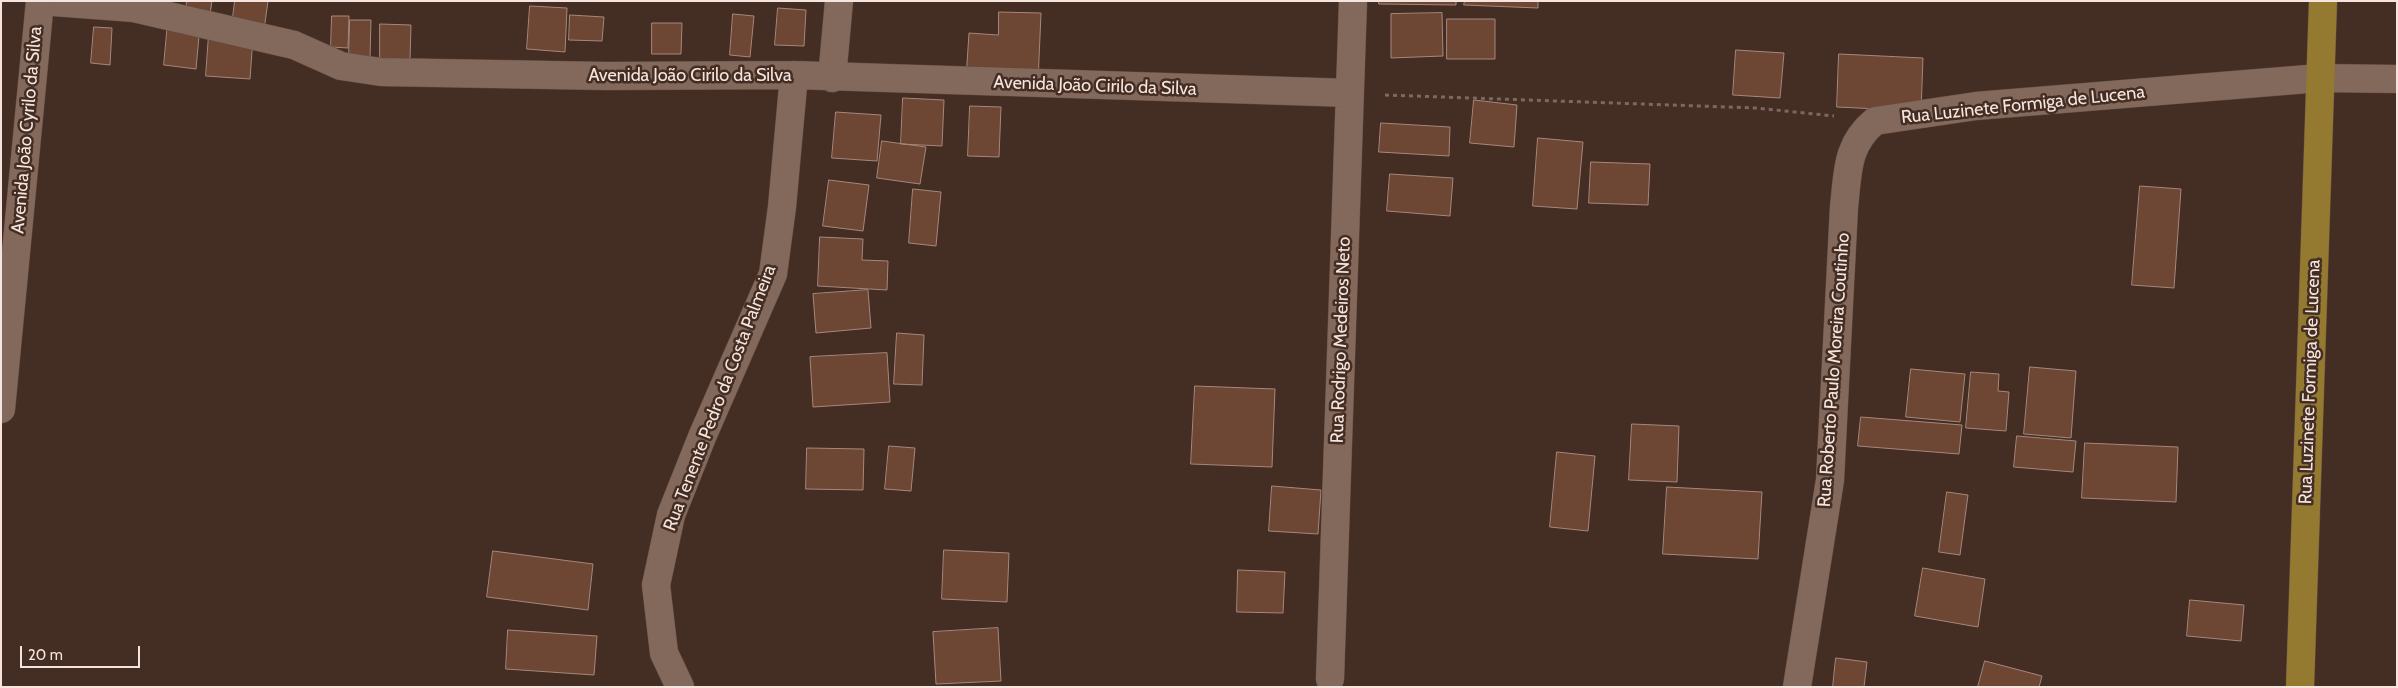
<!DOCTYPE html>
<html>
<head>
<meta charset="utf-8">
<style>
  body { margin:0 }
  #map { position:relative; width:2398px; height:688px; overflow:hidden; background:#442d22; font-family:Cabin,sans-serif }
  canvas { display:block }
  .frame { position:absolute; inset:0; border:2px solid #f5e5de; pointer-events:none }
  .scale { position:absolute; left:20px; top:646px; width:120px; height:22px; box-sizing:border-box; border:2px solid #f5e5de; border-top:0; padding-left:6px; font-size:15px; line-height:18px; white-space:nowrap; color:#f5e5de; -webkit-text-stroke:4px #442d22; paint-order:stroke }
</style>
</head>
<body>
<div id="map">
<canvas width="2398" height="688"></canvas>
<div class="frame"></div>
<div class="scale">20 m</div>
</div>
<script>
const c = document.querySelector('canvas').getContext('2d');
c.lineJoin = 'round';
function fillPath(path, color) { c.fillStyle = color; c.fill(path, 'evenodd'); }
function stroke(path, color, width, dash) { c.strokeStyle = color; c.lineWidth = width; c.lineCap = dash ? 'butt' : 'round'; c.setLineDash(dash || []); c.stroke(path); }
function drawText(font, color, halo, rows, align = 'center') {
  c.font = font + ' Cabin,sans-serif'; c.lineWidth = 5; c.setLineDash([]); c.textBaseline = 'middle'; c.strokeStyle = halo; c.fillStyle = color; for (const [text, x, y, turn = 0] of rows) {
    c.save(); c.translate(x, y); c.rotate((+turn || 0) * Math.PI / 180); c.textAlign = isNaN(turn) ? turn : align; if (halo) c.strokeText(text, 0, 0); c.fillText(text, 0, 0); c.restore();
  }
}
const building = new Path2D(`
  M187,1H212L209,21L185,17Z
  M235,1H268L264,30L232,25Z
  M1379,1H1456V5L1379,4Z
  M1465,1H1538V8L1464,5Z
  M530,6L567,8L565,52L527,49Z
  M778,8L806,10L804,46L775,45Z
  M999,12L1041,13L1038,82L966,79L969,33L998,35Z
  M1442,13L1443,56L1391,58V14Z
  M733,14L754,16L750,57L730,55Z
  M570,15L604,17L602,41L569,40Z
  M332,16H349L348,48L331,47Z
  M1447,19H1495V59H1447Z
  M350,20H371L370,59H349Z
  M168,22L200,25L196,69L164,65Z
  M652,23H682L681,54H652Z
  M380,24L411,25L410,60H380Z
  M94,27L112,28L110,65L91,63Z
  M209,34L253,37L250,79L206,76Z
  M1736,50L1784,53L1780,98L1733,95Z
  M1839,54L1923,58L1921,111L1837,107Z
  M903,98L944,100L942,146L901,144Z
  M1474,100L1517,105L1514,147L1470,143Z
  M970,106L1001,107L999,157L968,156Z
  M836,112L881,115L877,161L832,158Z
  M1381,123L1450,127L1449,156L1379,152Z
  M1538,138L1583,142L1577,209L1533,206Z
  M882,141L926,147L920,184L877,178Z
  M1591,162L1650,164L1648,205L1589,203Z
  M1390,174L1453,178L1450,216L1387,211Z
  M829,180L869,185L863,231L823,226Z
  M2140,186L2181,189L2174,288L2132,285Z
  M913,189L941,192L936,246L909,243Z
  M820,237L863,239L862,260L888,261L887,290L818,286Z
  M868,290L871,328L816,333L813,294Z
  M897,333L924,335L922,385L894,384Z
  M887,353L890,402L813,407L810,357Z
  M2030,367L2076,371L2071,438L2024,434Z
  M1911,369L1965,374L1960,422L1906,417Z
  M1971,372L1999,374L1998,391L2009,392L2006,431L1966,428Z
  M1195,386L1275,389L1272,467L1191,464Z
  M1861,417L1962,425L1959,454L1858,446Z
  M1632,424L1679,426L1677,482L1629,480Z
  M2017,436L2076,441L2073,472L2014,467Z
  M2085,443L2178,447L2176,502L2082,498Z
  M889,446L915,448L911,491L885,489Z
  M807,448L864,449L863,490L806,489Z
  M1557,452L1595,456L1588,531L1550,527Z
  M1272,486L1321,490L1318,534L1269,531Z
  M1667,487L1762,492L1758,559L1663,554Z
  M1947,492L1968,495L1960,555L1939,552Z
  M944,550L1009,553L1007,602L942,599Z
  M493,551L593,564L588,610L487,597Z
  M1923,568L1985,579L1978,627L1915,616Z
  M1238,570L1285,572L1283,613L1237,612Z
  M2190,600L2244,605L2241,641L2187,636Z
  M998,628L1001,681L936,684L933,632Z
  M508,630L597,636L594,675L506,669Z
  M1836,658L1867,662L1864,687H1833Z
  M1985,661L2042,676L2039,687H1978Z`);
fillPath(building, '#6e4634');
stroke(building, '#a5887c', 1);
const minor = new Path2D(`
  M40,1L134,8L294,45L341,66L381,72L606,76L794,75L1350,93
  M832,78L839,1
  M1330,679L1353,1
  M680,687L664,653L656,585L671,515L702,437L773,274L782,207L794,75
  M1797,687L1830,480L1844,207C1848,172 1846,145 1875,121L1976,106L2320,78L2397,79`);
const tertiary = new Path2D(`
  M1,409L40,1`);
const primary = new Path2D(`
  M2300,687L2323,1`);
stroke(minor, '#5f4b42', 29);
stroke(tertiary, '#5f4b42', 29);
stroke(primary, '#5f4b42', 29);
stroke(new Path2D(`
  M1385,95L1756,108L1834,116`), '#7d685f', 3, [4, 4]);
stroke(minor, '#83685c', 28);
stroke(tertiary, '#83685c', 28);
stroke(primary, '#947931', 28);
drawText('18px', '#f5e5de', '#442d22', [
  ["Avenida João Cirilo da Silva",690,76],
  ["Avenida João Cirilo da Silva",1095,86,2],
  ["Rua Luzinete Formiga de Lucena",2023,105,-6],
  ["Avenida João Cyrilo da Silva",27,130,-85],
  ["Rua Rodrigo Medeiros Neto",1341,340,-88],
  ["Rua Roberto Paulo Moreira Coutinho",1834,370,-86],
  ["Rua Luzinete Formiga de Lucena",2310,382,-88],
  ["Rua Tenente Pedro da Costa Palmeira",720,398,-69]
]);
</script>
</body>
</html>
